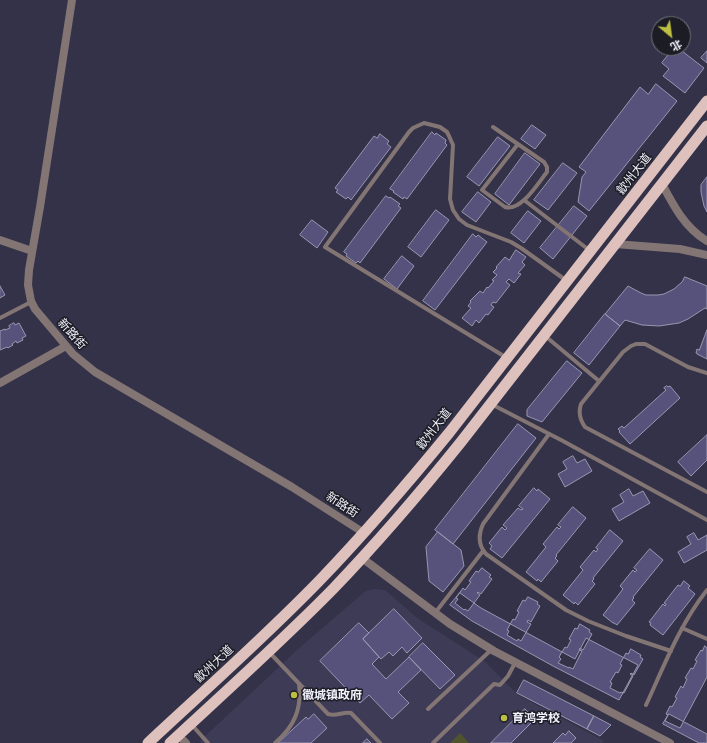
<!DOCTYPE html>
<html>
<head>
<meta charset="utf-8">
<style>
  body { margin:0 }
  #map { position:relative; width:707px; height:743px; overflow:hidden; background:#343248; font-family:"Crimson Pro","Noto Sans SC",serif }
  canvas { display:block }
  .north { position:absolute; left:651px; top:16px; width:40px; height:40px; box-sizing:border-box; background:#1c1c25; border:1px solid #72727b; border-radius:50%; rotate:151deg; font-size:11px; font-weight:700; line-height:16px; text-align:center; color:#f2f2fd }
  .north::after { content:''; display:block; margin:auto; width:14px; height:18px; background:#bcbf44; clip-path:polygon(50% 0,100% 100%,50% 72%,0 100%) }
</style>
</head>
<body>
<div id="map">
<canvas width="707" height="743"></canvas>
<div class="north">北</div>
</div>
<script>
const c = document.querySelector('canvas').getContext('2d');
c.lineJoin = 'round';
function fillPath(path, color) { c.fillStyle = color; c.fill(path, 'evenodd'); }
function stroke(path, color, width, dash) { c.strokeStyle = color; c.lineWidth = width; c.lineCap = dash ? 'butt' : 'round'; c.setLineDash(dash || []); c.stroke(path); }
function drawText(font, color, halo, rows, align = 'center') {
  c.font = font + ' "Crimson Pro","Noto Sans SC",serif'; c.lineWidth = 3; c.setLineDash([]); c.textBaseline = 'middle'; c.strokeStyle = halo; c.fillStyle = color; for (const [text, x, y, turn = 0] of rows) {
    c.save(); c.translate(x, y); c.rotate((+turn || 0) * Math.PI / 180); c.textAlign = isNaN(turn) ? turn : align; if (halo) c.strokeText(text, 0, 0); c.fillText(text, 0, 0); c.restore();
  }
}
fillPath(new Path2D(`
  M374,589L385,590L417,618L484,661L518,695L604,741L602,743H202L200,741L297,650L362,594L366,591Z`), '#3e3b57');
fillPath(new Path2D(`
  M460,733L469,743H450Z`), '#50532d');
const building = new Path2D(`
  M674,48H678L704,68L685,93L663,76L669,69L662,63Z
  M707,51V63L701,58Z
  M656,84L677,101L589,211L578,202L582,177L586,172L579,167L640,87L648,94Z
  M532,125L546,135L535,149L521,139Z
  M432,132L435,135L436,133L446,140L445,143L447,145L407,199L404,197L403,199L393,192L394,191L390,189Z
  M380,134L389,141L387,144L391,147L351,200L348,197L346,199L336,192L338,190L335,188L374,136L377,138Z
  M498,137L510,146L479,186L467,177Z
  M525,153L540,164L509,205L495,194Z
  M563,163L577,173L548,210L534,200Z
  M707,177V212L704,206L701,192V185Z
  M478,192L491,202L476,222L462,212Z
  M386,196L389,198L390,197L400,204L398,206L401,208L360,263L358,261L356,263L346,256L347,254L344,252Z
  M574,206L587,216L553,259L540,248Z
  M436,210L449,220L421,257L408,247Z
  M528,211L541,221L524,243L511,233Z
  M312,220L328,232L317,248L300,235Z
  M473,234L476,237L478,235L487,242L435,310L423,301Z
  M516,250L526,257L522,262L525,265L518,273L521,274L514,283L509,279L506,282L510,285L496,303L493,302L491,305L494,307L488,315L486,314L479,323L476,320L472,326L462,318L471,308L468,306L471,302L470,301L480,291L483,293L487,287L488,288L494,281L492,280L497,275L493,272L497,268L496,267L505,257L509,260Z
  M402,256L414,266L397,289L384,279Z
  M685,277L707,286V309L705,308L688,319L679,323L659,326L642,325L625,320L620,326L605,314L628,286L641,293L646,295H658L664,294L674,289L682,282Z
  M0,286L5,295L0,298Z
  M605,314L620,326L589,365L574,353Z
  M14,323L15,325L19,323L26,336L22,338L23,340L17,343L16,341L12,344L13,345L8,348L7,347L0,350V331L5,329V330L10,328L9,326Z
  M707,330V359L697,354V353H696L697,349L699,350Z
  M567,361L582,373L542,422L527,416V410Z
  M667,386L668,387L670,386L680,398L630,444L619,432L620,431L618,429L622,426L624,428L666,390L664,388Z
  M518,424L536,438L453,544L435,530Z
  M707,435V460L691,476L678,462Z
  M573,456L577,463L585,459L592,471L565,487L558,474L567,469L563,462Z
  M534,488L537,491L538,489L550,499L502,558L490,549L492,546L489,543L502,527L505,530L507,528L503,525L518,508L521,510L523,509L519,506Z
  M629,489L633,496L643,491L650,503L619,521L612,509L624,502L620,495Z
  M573,507L586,518L556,555L557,556L555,558L558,561L541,582L538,579L537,581L526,572L546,547L543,544L557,527L559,529L561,527L558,525Z
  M610,530L623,541L593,578L594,579L592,581L595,584L578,605L575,602L574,604L563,595L583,570L580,567L594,550L596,552L598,549L596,548Z
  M438,532L461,550L464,566L443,592L429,581L426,547Z
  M694,533L698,540L707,535V550L684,563L678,552L691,544L687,537Z
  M650,549L663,560L633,597L634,598L632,600L635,603L617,625L614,623H613L603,615L623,589L620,586L633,570L635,572L637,570L634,568Z
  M482,568L491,575L489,577L492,579L481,594L478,592L477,593L480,595L468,611L465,609L464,610L455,603L458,599L456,598L463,588L465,590L471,582L469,581L476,571L478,572Z
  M684,581L690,586L688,588L695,594L663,635L650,625L651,623L649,622L663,604L665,606L666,604L664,603L678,585L680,586Z
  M460,593L481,608L575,659L586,638L638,665L619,700L553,666L472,621L450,605Z
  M528,597L538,602L537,604L540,606L531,622L528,620L527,622L531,624L521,641L518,639L517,641L507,635L509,631L507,630L513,619L515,620L519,612L517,611L523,600L525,601Z
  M394,609L422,638L407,653L402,647L393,656L389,652L381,659L363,639Z
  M359,623L369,633L363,639L379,657L372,664L386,679L409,657L421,670L398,692L409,703L392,719L369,695L360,703L320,661Z
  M580,624L590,630L589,632L592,634L583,650L580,648L579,650L582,651L573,669L569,667V668L558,663L561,659L559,657L565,647L567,648L571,640L569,639L575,628L577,629Z
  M423,643L455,675L440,689L409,657Z
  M705,646L707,648V677L680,728L665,721L668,715L666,714L670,706L672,707L677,698L675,697L681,686L683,688L687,679L685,678L691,668L693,669L697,661L695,660L701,650L702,651Z
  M631,649L641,655L640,657L643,659L634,675L631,673L630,674L633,676L624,693L621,692L620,693L610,688L612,683L610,682L616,672L618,673L622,665L620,664L626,653L628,654Z
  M524,680L594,716L587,729L517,693Z
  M525,709L535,719L511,743H491Z
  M314,714L327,728L311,743H278L306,717L308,719Z
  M669,714L707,734V743H699L663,724Z
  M594,716L611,725L600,736L587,729Z
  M569,731L576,738L571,743H553L563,733L565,735Z
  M367,739L371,743H363Z`);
fillPath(building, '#56527c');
stroke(building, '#9896b0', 1);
stroke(new Path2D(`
  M493,127L544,162L547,167V172C538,183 521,212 505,207L482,190L518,144
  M524,200L589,250
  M0,318L31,302
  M544,335L599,381
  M507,358L325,247L409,132L413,128L424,123L440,127L447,132L449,136L453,145L450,199L453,210L459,219L467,225L511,242L521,248L567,281
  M707,373L688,367L645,344H636L631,346L623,352L581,404C578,413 580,420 585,427L707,492
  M491,404L563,441L707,520
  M549,434L483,524C478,535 478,545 486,554L566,610L588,621L626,636L671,651
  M435,613L483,551
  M682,628L707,639
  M270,653L328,714C337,717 343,711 351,713L380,743
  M646,705C664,666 680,624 707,590
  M428,709L491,650
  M191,724L208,743
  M275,743C294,727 302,709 299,684
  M433,743L494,684L500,685L508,676L515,663`), '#837573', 4);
stroke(new Path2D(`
  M72,0L40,207L29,270L28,285L31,301L35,309L73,354L95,372L292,487L364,533
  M0,240L32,251
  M0,383L66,346
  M178,735L186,743`), '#837573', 8);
stroke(new Path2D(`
  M662,184C673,205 685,228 707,241
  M615,244L680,249L707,255
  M362,558L450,624L494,651L670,743`), '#837573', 8);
stroke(new Path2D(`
  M148,743C206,689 266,636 321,579C366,532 408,483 449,433L707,101
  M170,743C225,692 281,642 333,589C378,542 420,493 461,442L707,126`), '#dec0bc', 11);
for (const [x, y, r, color] of [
  [294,695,4,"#bcbf44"],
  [504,718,4,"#bcbf44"]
]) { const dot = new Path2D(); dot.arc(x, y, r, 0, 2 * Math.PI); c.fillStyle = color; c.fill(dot); stroke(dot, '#1c1c25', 1.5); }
drawText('12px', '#f2f2fd', '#1c1c25', [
  ["歙州大道",634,174,-52],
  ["新路街",72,334,48],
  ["歙州大道",434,429,-52],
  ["新路街",342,505,33],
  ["歙州大道",214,664,-43]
]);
drawText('bold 12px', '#f2f2fd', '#1c1c25', [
  ["徽城镇政府",302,695],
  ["育鸿学校",512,718]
], 'left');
</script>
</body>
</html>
